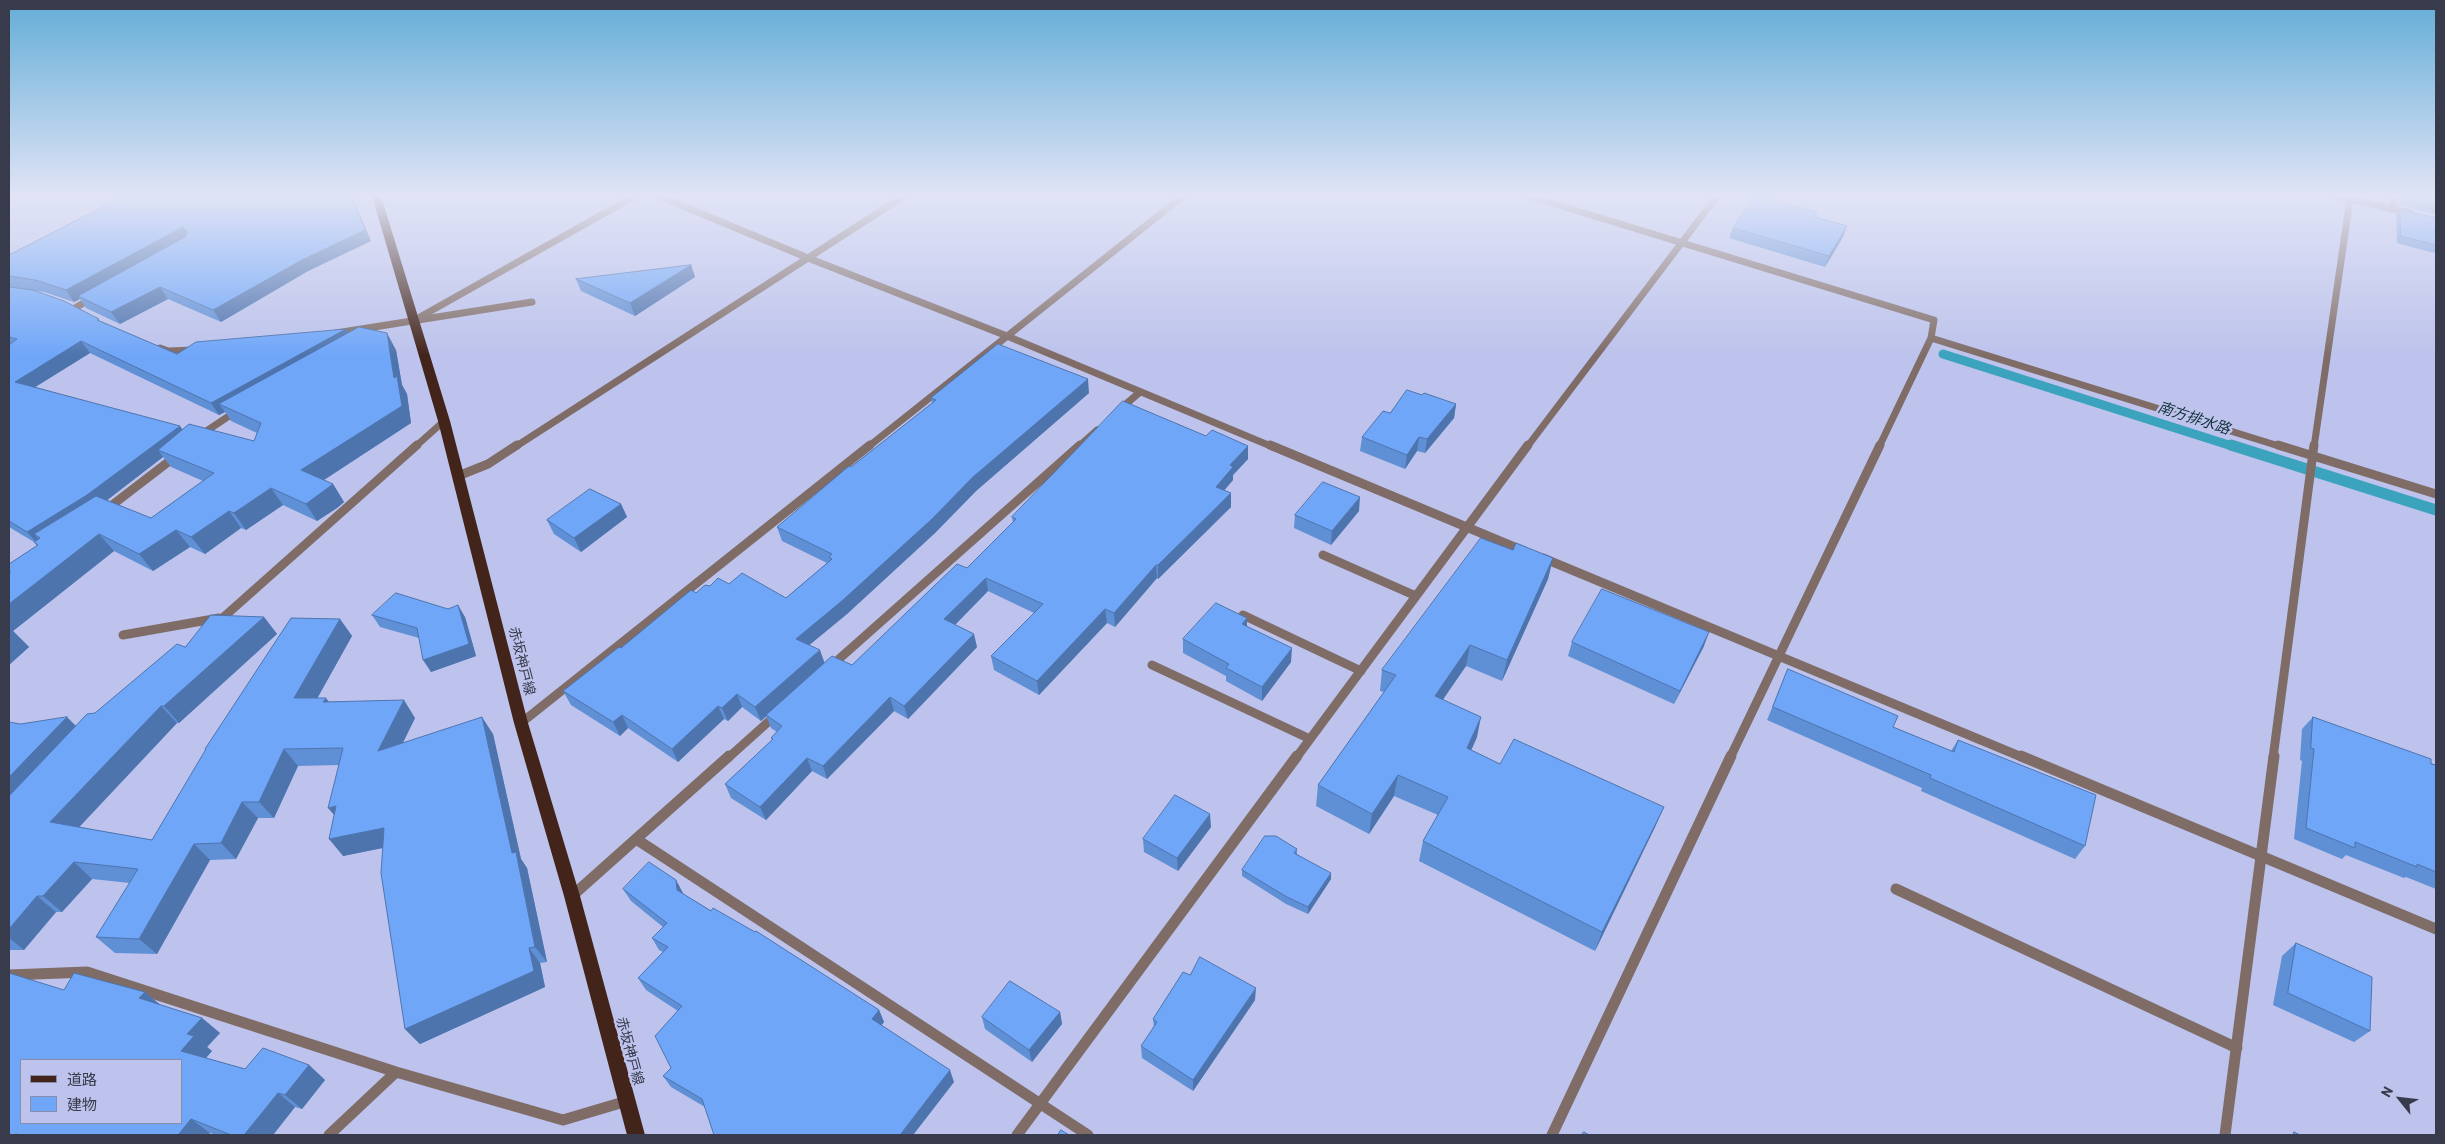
<!DOCTYPE html>
<html>
<head>
<meta charset="utf-8">
<style>
  body { margin:0 }
  #map { position:relative; width:2445px; height:1144px; overflow:hidden; background:#bdc3ec; font-family:Barlow,"Noto Sans JP",sans-serif }
  canvas { display:block }
  .frame { position:absolute; inset:0; border:10px solid #383b4b; pointer-events:none }
  .legend { position:absolute; left:20px; top:1059px; width:162px; height:65px; box-sizing:border-box; background:#bdc3ec; border:1px solid #888dac; margin:0; padding:6px 9px; list-style:none; font-size:15px; color:#383b4b }
  .legend li { display:flex; align-items:center; gap:10px; height:25px }
  .legend b { width:25px; border:1px solid #888dac }
  .north { position:absolute; left:2375px; top:1074px; width:50px; height:50px; -webkit-text-stroke:4px #bdc3ec; paint-order:stroke; rotate:299deg; font-size:14px; font-weight:700; line-height:20px; text-align:center; color:#383b4b }
  .north::after { content:''; display:block; margin:auto; width:18px; height:22px; background:#383b4b; clip-path:polygon(50% 0,100% 100%,50% 72%,0 100%) }
</style>
</head>
<body>
<div id="map">
<canvas width="2445" height="1144"></canvas>
<div class="frame"></div>
<ul class="legend">
<li><b style="height:6px;background:#42241b"></b>道路</li>
<li><b style="height:14px;background:#6fa6f8"></b>建物</li>
</ul>
<div class="north">N</div>
</div>
<script>
const c = document.querySelector('canvas').getContext('2d');
c.lineJoin = 'round';
function stroke(path, color, width, dash) { c.strokeStyle = color; c.lineWidth = width; c.lineCap = dash ? 'butt' : 'round'; c.setLineDash(dash || []); c.stroke(path); }
function fillPath(path, color) { c.fillStyle = color; c.fill(path, 'evenodd'); }
function drawText(font, color, halo, rows, align = 'center') {
  c.font = font + ' Barlow,"Noto Sans JP",sans-serif'; c.lineWidth = 5; c.setLineDash([]); c.textBaseline = 'middle'; c.strokeStyle = halo; c.fillStyle = color; for (const [text, x, y, turn = 0] of rows) {
    c.save(); c.translate(x, y); c.rotate((+turn || 0) * Math.PI / 180); c.textAlign = isNaN(turn) ? turn : align; if (halo) c.strokeText(text, 0, 0); c.fillText(text, 0, 0); c.restore();
  }
}
stroke(new Path2D(`
  M1943,354L2235,447`), '#3ba3bd', 9);
stroke(new Path2D(`
  M2231,445L2436,510`), '#3ba3bd', 11);
stroke(new Path2D(`
  M659,196L808,258L1007,336L1273,447
  M1529,196L1934,320L1931,338L1879,447
  M2337,196L2410,213
  M2393,209L2394,196
  M75,308L92,298
  M420,317L635,196
  M336,333L532,302
  M1931,338L2282,447
  M160,348L168,351L194,350
  M1119,410L1140,392
  M199,436L238,410
  M415,447L444,421
  M515,447L904,196
  M868,447L1183,196
  M1078,447L1097,430
  M1527,447L1717,196
  M2314,447L2350,199`), '#7f6c66', 7);
stroke(new Path2D(`
  M1270,445L1524,551
  M2278,445L2436,494
  M458,476L488,464L517,445
  M107,509L176,456
  M1323,555L1416,596
  M1543,558L2024,758
  M1243,615L1361,671
  M217,623L417,445
  M123,635L219,618
  M1152,665L1310,739
  M830,667L1080,445
  M521,723L870,445
  M728,758L777,714
  M1296,758L1528,445
  M1730,758L1880,445
  M2273,758L2314,445`), '#7f6c66', 9);
stroke(new Path2D(`
  M2021,756L2436,929
  M636,839L1088,1135
  M1896,889L2237,1048
  M572,896L729,756
  M9,975L87,972L396,1072L563,1120L627,1101
  M329,1135L396,1072
  M1017,1135L1297,756
  M1552,1135L1731,756
  M2225,1135L2274,756`), '#7f6c66', 11);
fillPath(new Path2D(`
  M372,196H381L450,421L528,723L580,896L645,1135H627L564,896L514,723L438,421Z`), '#42241b');
fillPath(new Path2D(`
  M2399,196H2436V213L2435,214L2399,205Z
  M112,198L371,241L308,271L221,322L168,299L120,324L86,308L80,299L74,302L44,292L10,287L101,321L177,354L346,329L348,333L396,350L402,385L407,394L411,423L324,480L333,484L344,502L337,508L317,521L283,505L246,530L241,528L205,554L190,547L153,571L114,551L13,631L29,647L9,665V575L37,546L34,542L9,527V255L114,201ZM90,353L219,415L225,412L231,421L257,433L254,441L182,429L35,387ZM163,457L171,467L203,481L151,518L107,500Z
  M2400,209L2436,218V250L2434,253L2397,243L2396,216Z
  M1815,217L1847,226L1843,237L1825,267L1729,238L1733,228Z
  M691,265L695,277L635,316L581,291L576,279Z
  M1089,393L976,491L935,533L847,614L809,645L824,663L852,665L967,568L1013,523L1012,517L1206,436L1248,446V459L1233,475V480L1224,490L1231,507L1158,579L1157,578L1115,627L1107,623L1039,695L994,670L991,656L1034,613L988,591L955,625L977,647L908,719L894,711L827,779L812,771L766,820L731,798L725,784L772,740L771,738L777,732L771,728L766,716L761,721L742,707L728,721L724,719L678,762L628,728L620,736L571,705L563,691L696,593L710,586L729,584L786,598L827,563L782,541L777,527L851,467L932,403L931,398Z
  M1422,395L1456,404L1454,418L1425,453L1417,451L1405,469L1360,451L1362,437L1390,413Z
  M621,504L627,517L581,552L554,534L547,520Z
  M1359,511L1331,545L1294,528L1295,515Z
  M1513,550L1553,558L1548,579L1502,681L1466,666L1443,699L1477,737L1471,750L1500,764L1664,807L1655,827L1595,951L1419,861L1423,841L1438,815L1394,796L1369,834L1316,806L1318,785L1384,692L1380,691L1382,670Z
  M372,615L465,617L476,656L431,672L419,638L380,627Z
  M264,617L277,634L179,723H177L79,827L152,840L206,751L205,749L340,619L352,636L317,698L329,702L415,718L403,743L493,734L521,859L527,868L547,962L540,963L545,987L420,1044L405,1029L383,848L343,856L334,815L339,765L298,766L274,818H258L236,859L210,860L157,954L115,953L96,937L130,883L92,879L62,912H56L24,950H9V722L20,724L76,726L95,713L185,647Z
  M1247,618V626L1291,662L1262,701L1226,681V676L1183,653V639Z
  M1572,642L1704,646L1674,704L1568,656Z
  M1788,669L1893,727L1951,751L1958,740L2085,846L2075,859L1921,791L1922,788L1767,720Z
  M2313,717L2436,765V889L2406,877L2404,878L2346,855L2342,859L2294,839L2302,761L2300,760L2302,729Z
  M1211,827L1178,871L1144,852L1143,839Z
  M1297,849V854L1331,879L1308,914L1286,904L1242,876V870Z
  M676,880L683,894L879,1010L884,1022L881,1025L954,1082L913,1135H714L705,1107L671,1087L663,1076L671,1068L678,1011L646,990L638,978L663,952L659,950L652,938L663,927L631,901L623,889Z
  M2296,943L2370,1031L2354,1042L2273,1005L2282,956Z
  M64,990L145,992L160,1005L202,1018L220,1033L207,1047L212,1051L206,1058L245,1069L309,1065L325,1080L302,1109L295,1107L273,1135H216L210,1133L208,1135H9Z
  M1255,1000L1193,1091L1142,1058L1141,1046L1154,1028L1153,1019Z
  M1060,1012L1062,1024L1032,1062L985,1029L982,1017Z`), '#5f8fd5');
fillPath(new Path2D(`
  M9,196H15L9,198Z
  M351,196H352L371,241L308,271L221,322L213,310Z
  M1847,226L1843,237L1825,267L1829,256Z
  M183,227L191,239L78,296L80,299L74,302L66,290Z
  M691,265L695,277L635,316L630,303Z
  M160,287L168,299L120,324L111,312Z
  M346,329L353,341L219,404L225,412L219,415L211,403Z
  M387,333L396,350L402,385L407,394L411,423L313,487L301,470L394,378Z
  M81,341L90,353L24,394L15,382Z
  M1088,379L1089,393L976,491L935,533L847,614L801,652L796,639L973,477Z
  M1456,404L1454,418L1425,453L1427,439Z
  M180,426L189,438L158,450L163,457L97,508L40,538L34,534L41,542L38,544L27,532Z
  M1419,437L1417,451L1405,469L1407,455Z
  M1248,446V459L1233,475V480L1216,500V487L1230,465Z
  M333,484L344,502L337,508L317,521L306,504Z
  M271,488L283,505L246,530L234,513Z
  M1231,493V507L1158,579V565Z
  M1360,497L1359,511L1331,545L1332,531Z
  M621,504L627,517L581,552L574,538Z
  M229,511L241,528L205,554L191,537Z
  M176,530L190,547L153,571L139,554Z
  M99,534L114,551L13,631L29,647L9,665V604Z
  M1553,558L1548,579L1502,681L1507,660Z
  M1156,565L1157,578L1115,627L1114,613Z
  M986,578L988,591L947,633L944,619Z
  M458,605L465,617L476,656L431,672L423,660Z
  M1105,609L1107,623L1039,695L1037,681Z
  M264,617L277,634L179,723L164,706Z
  M1247,618V632L1242,624Z
  M340,619L352,636L308,715L294,698Z
  M1709,632L1704,646L1674,704L1680,691Z
  M974,634L977,647L908,719L904,706Z
  M1470,645L1466,666L1431,717L1435,696Z
  M1292,648L1291,662L1262,701V687Z
  M820,650L825,664L761,721L755,707Z
  M737,694L742,707L728,721L722,708Z
  M890,697L894,711L827,779L823,766Z
  M326,698L339,715L323,702Z
  M404,700L415,718L390,768L378,751Z
  M161,706L177,723L68,839L50,822Z
  M718,706L724,719L678,762L672,749Z
  M622,715L628,728L620,736L613,722Z
  M67,717L84,734L9,817V777Z
  M482,717L493,734L521,859L527,868L547,962L535,947L512,853Z
  M1481,717L1477,737L1463,769L1467,748Z
  M284,749L298,766L274,818L259,802Z
  M807,758L812,771L766,820L760,807Z
  M1398,775L1394,796L1369,834L1372,814Z
  M242,802L258,818L236,859L221,843Z
  M336,806L342,824L328,808Z
  M1664,807L1655,827L1595,951L1602,932Z
  M1210,814L1211,827L1178,871L1177,858Z
  M384,828L397,845L343,856L329,839Z
  M194,844L210,860L157,954L139,939Z
  M74,862L92,879L62,912L43,896Z
  M1331,873V879L1308,914V907Z
  M676,880L683,893L684,903L677,890Z
  M37,896L56,912L24,950L9,938V929Z
  M529,948L540,963L545,987L420,1044L405,1029Z
  M1256,988L1255,1000L1193,1091V1080Z
  M145,992L163,1007L139,998Z
  M879,1010L884,1022L877,1031L872,1019Z
  M1060,1012L1062,1024L1032,1062L1029,1050Z
  M202,1018L220,1033L207,1047L212,1051L200,1065L181,1051L187,1034Z
  M309,1065L325,1080L302,1109L285,1095Z
  M950,1070L954,1082L913,1135H900Z
  M278,1093L295,1107L273,1135H244Z
  M191,1119L210,1133L208,1135H178Z`), '#4e74ae');
const building = new Path2D(`
  M118,196H351L365,230L302,260L213,310L160,287L111,312L78,296L185,237L188,232L183,227L66,290L35,280L9,276V255L116,200L112,198Z
  M1756,196H1759L1817,212L1815,217L1847,226L1829,256L1733,228Z
  M2403,196H2436V207L2403,199Z
  M2400,209L2436,218V245L2401,236Z
  M691,265L630,303L576,279Z
  M9,287L33,290L64,301L99,319L97,320L177,354L196,342L346,329L211,403L81,341L15,382L180,426L87,495L27,532L9,521V345L17,339L9,337Z
  M359,327L387,333L394,378L397,376L402,406L301,470L333,484L325,490L306,504L271,488L234,513L229,511L191,537L176,530L139,554L99,534L9,604V575L10,574L9,564L38,545L34,542L40,538L34,534L96,496L151,518L214,473L158,450L189,424L254,441L261,423L219,404Z
  M998,344L1088,379L973,477L932,519L843,600L796,639L820,650L755,707L737,694L722,708L718,706L672,749L622,715L613,722L563,691L619,647L621,648L691,590L696,593L705,585L710,586L718,578L729,584L742,573L786,598L832,559L829,557L832,554L777,527L849,466L851,467L936,400L931,398Z
  M1407,390L1422,395L1424,393L1456,404L1427,439L1419,437L1407,455L1362,437L1383,411L1390,413Z
  M1123,401L1206,436L1212,430L1248,446L1230,465L1233,467L1216,487L1231,493L1158,565H1156L1114,613L1105,609L1037,681L991,656L1043,604L986,578L944,619L974,634L904,706L890,697L823,766L807,758L760,807L725,784L773,739L771,738L782,726L766,715L832,656L852,665L957,564L967,568L1016,519L1012,517Z
  M1323,482L1360,497L1332,531L1295,515Z
  M590,489L621,504L574,538L547,520Z
  M1481,538L1513,550L1516,543L1553,558L1507,660L1470,645L1435,696L1481,717L1467,748L1500,764L1514,739L1664,807L1602,932L1423,841L1448,797L1398,775L1372,814L1318,785L1396,675L1382,670Z
  M1602,589L1709,632L1680,691L1572,642Z
  M396,593L448,609L458,605L469,644L423,660L417,628L372,615Z
  M1216,603L1247,618L1242,624L1292,648L1262,687L1226,668L1229,664L1183,639Z
  M211,615L264,617L164,706H161L50,822L152,840L206,749H205L291,618L340,619L294,698H326L323,702L404,700L378,751L482,717L512,853L516,852L535,947L529,948L534,971L405,1029L381,873L384,828L329,839L336,806L328,808L343,748L284,749L259,802H242L221,843L194,844L139,939L96,937L138,869L74,862L43,896H37L9,929V796L87,714L95,713L177,644L185,647Z
  M1788,669L1898,716L1893,727L1954,752L1958,740L2096,795L2085,846L1930,778L1931,775L1773,707Z
  M67,717L9,777V722L20,724Z
  M2313,717L2431,759V764L2436,765V872L2417,864V867L2355,842V848L2306,828L2314,749L2311,748Z
  M1175,795L1210,814L1177,858L1143,839Z
  M1265,836H1276L1297,849L1294,853L1331,873L1308,907L1287,897L1242,870Z
  M649,862L676,880L677,890L711,911L713,908L755,932L756,931L879,1010L872,1019L950,1070L900,1135H714L702,1099L663,1076L671,1068L655,1036L682,1006L638,978L668,947L652,938L667,923L623,889Z
  M2296,943L2372,977L2370,1031L2288,993Z
  M1200,957L1256,988L1193,1080L1141,1046L1157,1022L1153,1019L1183,972L1190,975Z
  M9,973L64,990L74,973L145,992L139,998L202,1018L187,1034L194,1036L181,1051L245,1069L263,1048L309,1065L285,1095L278,1093L244,1135H231L191,1119L178,1135H20L16,1134L14,1135H9ZM21,1060H181V1123H21Z
  M1010,981L1060,1012L1029,1050L982,1017Z
  M1061,1130L1069,1135H1058Z
  M1584,1132L1589,1135H1582Z
  M2294,1132L2300,1135H2294Z`);
fillPath(building, '#6fa6f8');
stroke(building, '#4e74ae', 1);
const sky = c.createLinearGradient(0, 0, 0, 356);
sky.addColorStop(0, '#63add7');
sky.addColorStop(0.55, '#e1e4f6');
sky.addColorStop(1, '#e1e4f600');
c.fillStyle = sky;
c.fillRect(0, 0, 2445, 356);
drawText('14px', '#383b4b', '#bdc3ec', [
  ["赤坂神戸線",522,661,76],
  ["赤坂神戸線",630,1051,75]
]);
drawText('italic 15px', '#13323b', '#bdc3ec', [
  ["南方排水路",2194,418,18]
]);
</script>
</body>
</html>
